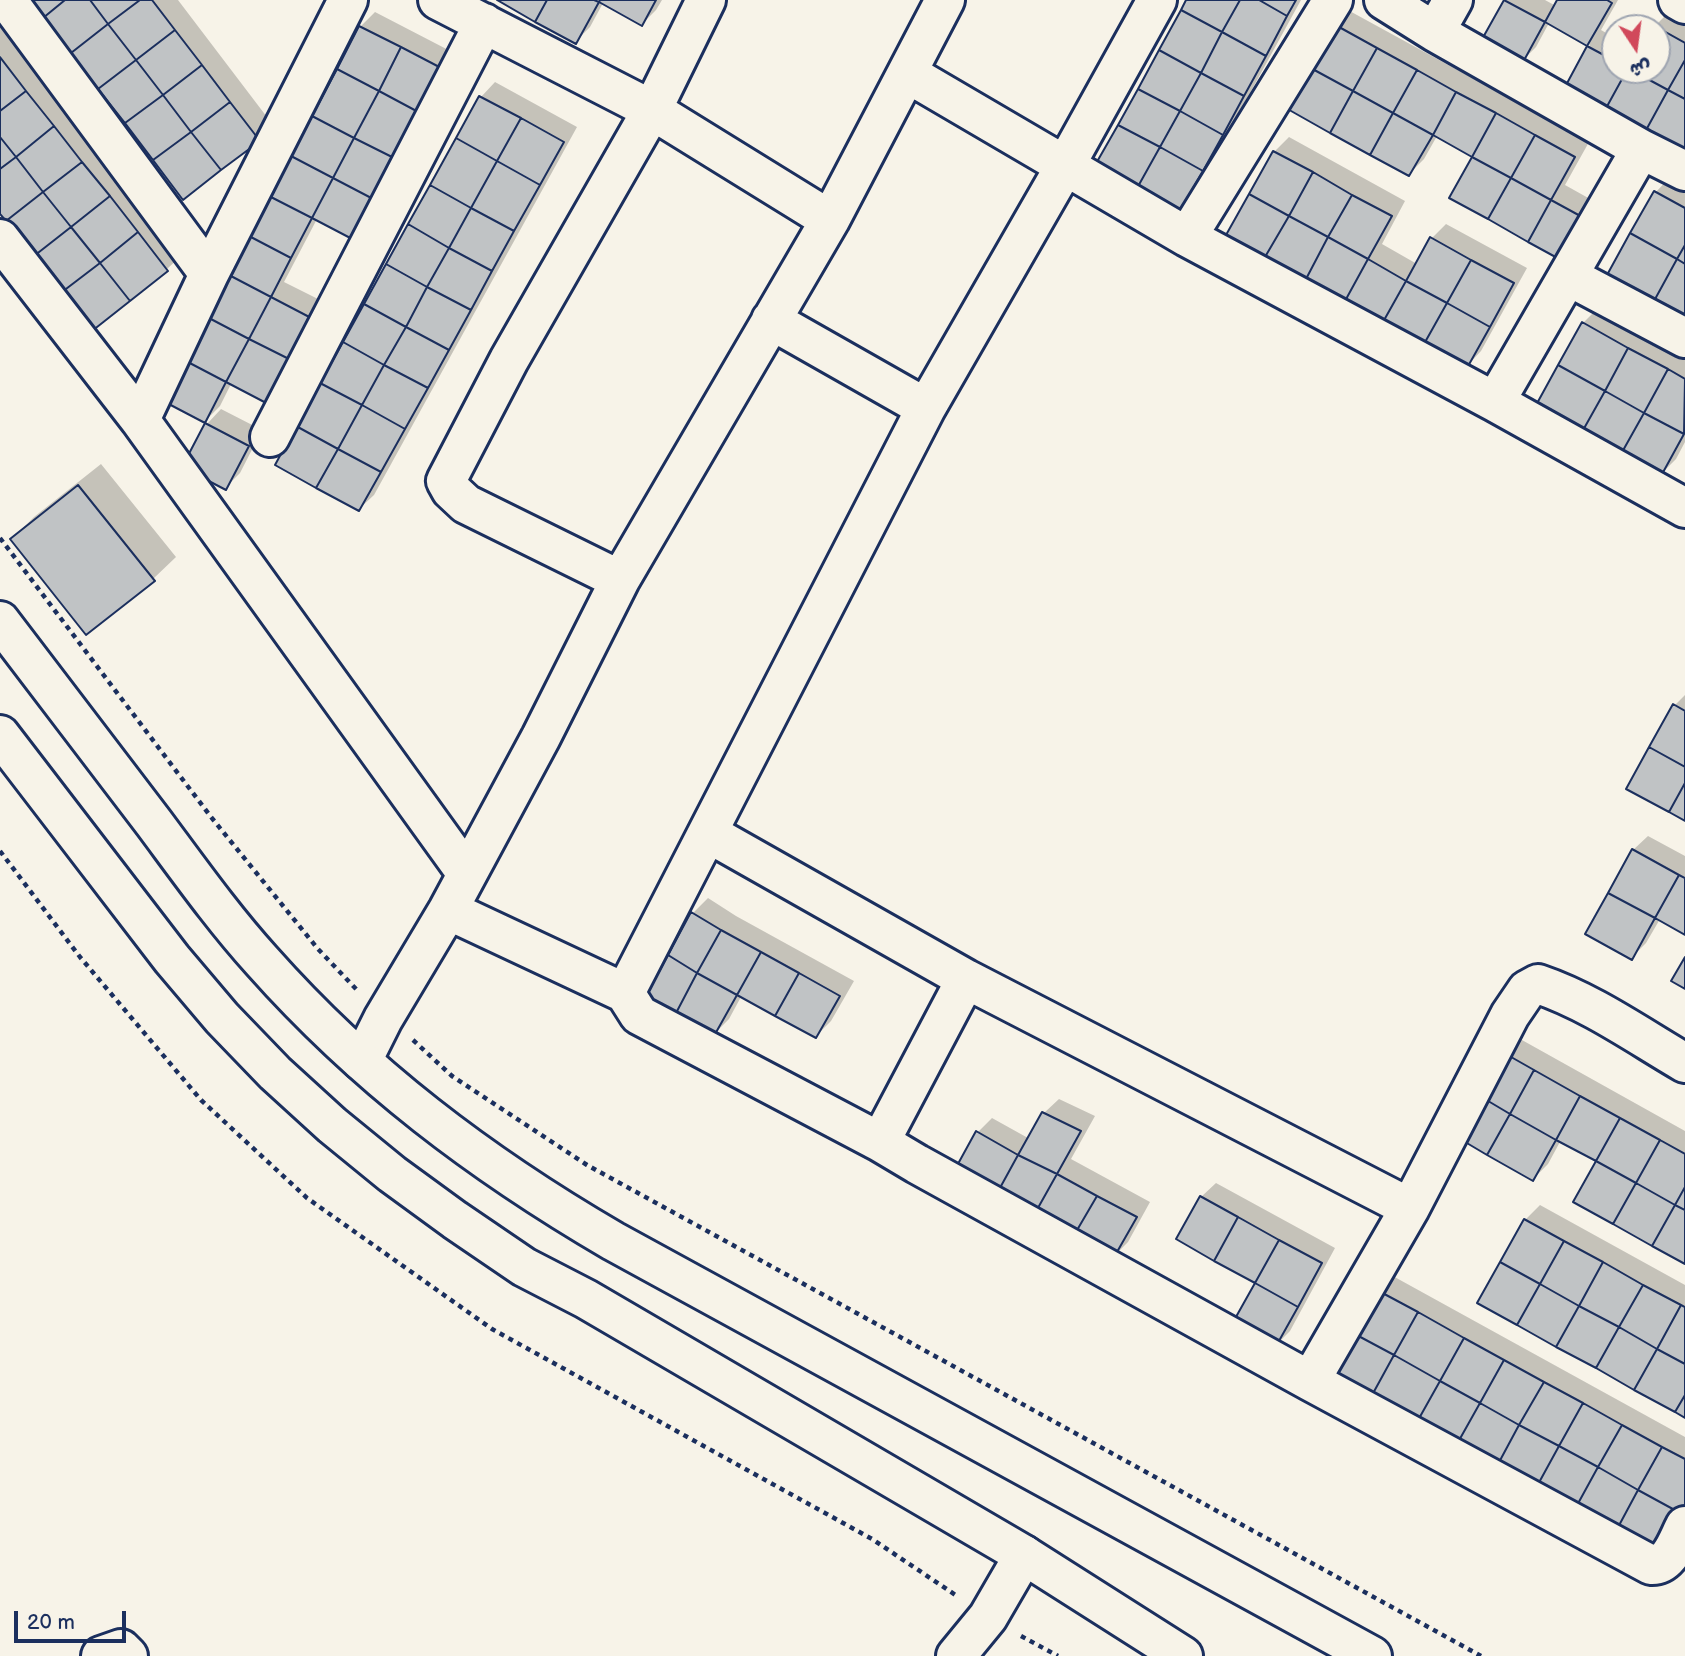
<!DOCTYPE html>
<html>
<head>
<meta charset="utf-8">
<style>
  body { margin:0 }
  #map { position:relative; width:1685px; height:1656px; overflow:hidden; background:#f7f3e8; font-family:"Balsamiq Sans","Playpen Sans Arabic",sans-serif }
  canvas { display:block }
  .north { position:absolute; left:1601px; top:14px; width:70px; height:70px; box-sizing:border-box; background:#f7f3e8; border:2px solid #9fa5b1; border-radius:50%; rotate:167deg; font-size:19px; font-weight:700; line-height:28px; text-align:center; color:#1b2f5e }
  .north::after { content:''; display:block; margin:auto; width:24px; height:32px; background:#d1495b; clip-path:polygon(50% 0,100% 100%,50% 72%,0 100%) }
  .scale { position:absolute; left:14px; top:1611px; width:112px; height:32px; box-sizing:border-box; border:4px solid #1b2f5e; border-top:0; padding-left:9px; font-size:21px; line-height:24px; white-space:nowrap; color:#1b2f5e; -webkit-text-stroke:5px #f7f3e8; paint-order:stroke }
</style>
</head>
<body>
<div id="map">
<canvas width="1685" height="1656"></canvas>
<div class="north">ش</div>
<div class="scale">20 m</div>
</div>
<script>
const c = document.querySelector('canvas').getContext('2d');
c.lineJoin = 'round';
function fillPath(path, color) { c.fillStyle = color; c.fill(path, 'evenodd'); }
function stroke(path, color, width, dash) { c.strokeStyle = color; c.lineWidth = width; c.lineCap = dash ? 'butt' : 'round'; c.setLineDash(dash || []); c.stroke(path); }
fillPath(new Path2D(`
  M32,0H178L273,125L259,140Z
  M499,0H662L656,10L642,24L603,3L590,27L575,42Z
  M1188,0H1301L1193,197L1179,211Z
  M1507,0H1545L1556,6L1559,0H1618L1601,30L1615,38V70H1657V28H1653L1669,12L1685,21V152L1567,87L1590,45L1549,23L1536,47L1521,62L1506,1Z
  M1346,9L1589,142L1565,185L1608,209L1586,249L1474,156L1437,136L1424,159L1409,174L1331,23Z
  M375,12L458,55L317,219L284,282L328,304L232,382L220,406L205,421L360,27Z
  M0,25L182,255L167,269L93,328L0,211Z
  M495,82L577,127L374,495L359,509L481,97Z
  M1289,137L1405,201L1382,244L1417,264L1432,238L1446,224L1527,268L1481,351L1467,366L1228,235L1274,152Z
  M1670,177L1685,185V316L1656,192Z
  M1598,308L1685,356V442L1676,459L1661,474L1583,323Z
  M221,409L262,430L240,473L225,488L207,424Z
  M101,464L176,557L153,579L12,539L34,517Z
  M1685,695V819L1675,705Z
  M1648,836L1685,856V933L1660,919L1646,943L1632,957L1633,850Z
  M708,898L736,916L854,981L831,1021L816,1036L742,995L729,1019L714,1034L647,996L693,913Z
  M1513,1035L1685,1131V1262L1599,1160L1561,1140L1548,1164L1533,1179L1452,1133Z
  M1059,1099L1095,1116L1071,1159L1150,1202L1128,1242L1113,1257L977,1133L992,1118L1028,1138L1044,1113Z
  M1216,1183L1335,1248L1290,1331L1275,1346L1258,1282L1201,1197Z
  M1540,1205L1685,1285V1416L1525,1220Z
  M1391,1275L1685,1437V1516L1330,1373Z`), '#0003');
const building = new Path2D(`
  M30,0H65L43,18Z
  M65,0H90L108,24L71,53L43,18Z
  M90,0H140L108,24Z
  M140,0H152L175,30L136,60L108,24Z
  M497,0H547L535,22Z
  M547,0H594L599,2L576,44L535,22Z
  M600,0H656L642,26L599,2Z
  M1186,0H1240L1222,32L1181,10Z
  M1240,0H1259L1287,16L1266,56L1222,32Z
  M1259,0H1296L1287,16Z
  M1504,0L1545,22L1522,64L1481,41Z
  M1557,0H1607L1612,3L1587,46L1545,22Z
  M1181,10L1222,32L1201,73L1159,50Z
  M1330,22L1377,48L1353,91L1307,66Z
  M108,24L136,60L98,89L71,53Z
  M1653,25L1685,43V60L1668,90L1631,70H1657V28H1651Z
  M359,26L401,47L379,91L337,69Z
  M175,30L202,65L163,95L136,60Z
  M1222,32L1266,56L1244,96L1201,73Z
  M1587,46L1615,61V70H1627L1605,110L1565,87Z
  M401,47L445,70L422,114L379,91Z
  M1377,48L1417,70L1393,113L1353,91Z
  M1159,50L1201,73L1180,111L1138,89Z
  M0,57L26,91L0,111Z
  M136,60L163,95L125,123L98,89Z
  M1685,60V99L1668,90Z
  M202,65L230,102L191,132L163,95Z
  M1307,66L1353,91L1330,133L1284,107Z
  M337,69L379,91L354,138L312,116Z
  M1417,70L1456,92L1433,135L1393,113Z
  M1627,70H1631L1668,90L1645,132L1605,110Z
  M1201,73L1244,96L1223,135L1180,111Z
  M1138,89L1180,111L1160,147L1118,125Z
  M1668,90L1685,99V154L1645,132Z
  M26,91L54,126L16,157L0,137V111Z
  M379,91L422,114L398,160L354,138Z
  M1353,91L1393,113L1370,155L1330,133Z
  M1456,92L1496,113L1472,157L1433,135Z
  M163,95L191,132L153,160L125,123Z
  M479,96L521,118L497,161L456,138Z
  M230,102L260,141L221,170L191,132Z
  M1180,111L1223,135L1203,171L1160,147Z
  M1393,113L1433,135L1409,176L1370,155Z
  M1496,113L1535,135L1511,178L1472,157Z
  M312,116L354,138L333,178L291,156Z
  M521,118L564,142L540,185L497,161Z
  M1118,125L1160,147L1136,190L1094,167Z
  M54,126L82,162L43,192L16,157Z
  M191,132L221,170L183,200L153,160Z
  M1535,135L1575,157L1551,200L1511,178Z
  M0,137L16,157L0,169Z
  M354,138L398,160L377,201L333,178Z
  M456,138L497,161L471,208L430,185Z
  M1160,147L1203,171L1179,213L1136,190Z
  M1273,151L1313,172L1289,216L1249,194Z
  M291,156L333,178L312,218L269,196Z
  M16,157L43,192L6,221L0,214V169Z
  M1472,157L1511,178L1488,219L1449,198Z
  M497,161L540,185L514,231L471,208Z
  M82,162L110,196L71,227L43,192Z
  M1313,172L1352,195L1328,237L1289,216Z
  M333,178L377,201L356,241L312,218Z
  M1511,178L1551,200L1528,242L1488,219Z
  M430,185L471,208L449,248L408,224Z
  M1654,191L1685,208V245L1677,259L1630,233Z
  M43,192L71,227L34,256L6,221Z
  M1249,194L1289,216L1265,257L1226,235Z
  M1352,195L1392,216L1368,259L1328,237Z
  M110,196L138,232L100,263L71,227Z
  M269,196L312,218L291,258L249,236Z
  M1551,200L1595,224L1572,266L1528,242Z
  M471,208L514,231L492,271L449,248Z
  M1289,216L1328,237L1306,279L1265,257Z
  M408,224L449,248L427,287L386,264Z
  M71,227L100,263L62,292L34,256Z
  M138,232L168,271L130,301L100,263Z
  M1630,233L1677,259L1654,301L1607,275Z
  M249,236L291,258L271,297L229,275Z
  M1328,237L1368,259L1345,301L1306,279Z
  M1430,237L1471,260L1447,303L1406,281Z
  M1685,245V264L1677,259Z
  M449,248L492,271L471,310L427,287Z
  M1368,259L1406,281L1383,322L1345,301Z
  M1677,259L1685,264V318L1654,301Z
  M1471,260L1514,283L1490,327L1447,303Z
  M100,263L130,301L92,331L62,292Z
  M386,264L427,287L406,327L364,304Z
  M229,275L271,297L249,339L207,317Z
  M1406,281L1447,303L1424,344L1383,322Z
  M427,287L471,310L449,350L406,327Z
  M271,297L315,320L293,361L249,339Z
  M1447,303L1490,327L1467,368L1424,344Z
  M364,304L406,327L384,365L343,342Z
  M207,317L249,339L226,382L184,360Z
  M1582,322L1628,348L1605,391L1558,365Z
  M406,327L449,350L428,388L384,365Z
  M249,339L293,361L270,405L226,382Z
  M343,342L384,365L362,405L320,383Z
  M1628,348L1668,369L1644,413L1605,391Z
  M184,360L226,382L205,423L163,401Z
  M384,365L428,388L405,429L362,405Z
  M1558,365L1605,391L1582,432L1535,407Z
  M1668,369L1685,379L1684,434L1644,413Z
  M320,383L362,405L338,449L296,426Z
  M1605,391L1644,413L1621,454L1582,432Z
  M362,405L405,429L381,472L338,449Z
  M1644,413L1684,434L1661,476L1621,454Z
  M205,423L249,446L226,490L182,467Z
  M296,426L338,449L316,488L275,465Z
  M338,449L381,472L359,511L316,488Z
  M78,485L155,581L86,635L10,539Z
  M1673,704L1685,711V767L1649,747Z
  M1649,747L1685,767V783L1669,812L1626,789Z
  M1685,783V821L1669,812Z
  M1632,849L1679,875L1655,918L1608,893Z
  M1679,875L1685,878V935L1655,918Z
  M1608,893L1655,918L1632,960L1585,934Z
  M691,912L721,930L697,973L668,955Z
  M721,930L761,952L737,995L697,973Z
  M761,952L799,973L775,1016L737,995Z
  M668,955L697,973L675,1015L645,997Z
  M1685,957V989L1671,981Z
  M697,973L737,995L714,1036L675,1015Z
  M799,973L840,996L816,1038L775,1016Z
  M1497,1049L1534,1070L1510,1114L1473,1092Z
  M1534,1070L1580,1096L1556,1140L1510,1114Z
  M1473,1092L1510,1114L1487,1155L1450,1133Z
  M1580,1096L1620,1118L1596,1161L1556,1140Z
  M1042,1112L1081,1131L1057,1174L1018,1155Z
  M1510,1114L1556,1140L1533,1181L1487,1155Z
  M1620,1118L1660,1140L1636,1183L1596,1161Z
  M976,1131L1018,1155L995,1197L953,1173Z
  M1660,1140L1685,1154V1187L1675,1205L1636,1183Z
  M1018,1155L1057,1174L1034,1215L995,1197Z
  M1596,1161L1636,1183L1613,1224L1573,1202Z
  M1057,1174L1097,1196L1073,1237L1034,1215Z
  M1636,1183L1675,1205L1652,1246L1613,1224Z
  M1685,1187V1210L1675,1205Z
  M1097,1196L1137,1217L1113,1259L1073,1237Z
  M1200,1196L1238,1217L1214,1261L1176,1239Z
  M1675,1205L1685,1210V1264L1652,1246Z
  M1238,1217L1279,1240L1255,1283L1214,1261Z
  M1524,1219L1564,1241L1540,1284L1500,1262Z
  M1279,1240L1322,1263L1298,1307L1255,1283Z
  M1564,1241L1603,1262L1579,1306L1540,1284Z
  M1500,1262L1540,1284L1517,1325L1477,1303Z
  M1603,1262L1643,1285L1619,1327L1579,1306Z
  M1255,1283L1298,1307L1275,1348L1232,1324Z
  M1540,1284L1579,1306L1556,1347L1517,1325Z
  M1643,1285L1681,1305L1657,1349L1619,1327Z
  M1375,1289L1418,1312L1394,1355L1351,1332Z
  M1681,1305L1685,1307V1364L1657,1349Z
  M1579,1306L1619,1327L1596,1368L1556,1347Z
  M1418,1312L1464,1338L1440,1381L1394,1355Z
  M1619,1327L1657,1349L1634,1390L1596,1368Z
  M1351,1332L1394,1355L1371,1397L1328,1373Z
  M1464,1338L1504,1360L1480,1403L1440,1381Z
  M1657,1349L1685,1364V1395L1675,1412L1634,1390Z
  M1394,1355L1440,1381L1417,1422L1371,1397Z
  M1504,1360L1544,1382L1519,1425L1480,1403Z
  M1440,1381L1480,1403L1457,1444L1417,1422Z
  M1544,1382L1583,1403L1559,1446L1519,1425Z
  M1685,1395V1418L1675,1412Z
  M1480,1403L1519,1425L1497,1466L1457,1444Z
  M1583,1403L1622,1425L1598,1467L1559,1446Z
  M1519,1425L1559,1446L1536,1488L1497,1466Z
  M1622,1425L1662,1447L1638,1490L1598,1467Z
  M1559,1446L1598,1467L1575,1509L1536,1488Z
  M1662,1447L1685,1459V1508L1682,1514L1638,1490Z
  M1598,1467L1638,1490L1616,1531L1575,1509Z
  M1638,1490L1682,1514L1658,1555L1616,1531Z`);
fillPath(building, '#c0c3c5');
stroke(building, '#1b2f5e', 2);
const minor = new Path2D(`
  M7,0L209,274
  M438,0L652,110L830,220
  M1384,0L1435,32L1641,149L1685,171
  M1678,0L1685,4
  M1435,32L1453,0
  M907,73L1187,237L1495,402L1685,508
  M1187,237L1333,0
  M0,239L140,420L467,874
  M1568,276L1685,338
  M771,320L926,408
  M1495,402L1641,149
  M140,420L209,274L348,0
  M270,437L484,23
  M620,580L466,504L451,490L446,481L509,360L652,110L706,0
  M708,833L966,979L1410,1208
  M448,910L625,993L639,1015L880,1142L917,1164L1310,1381L1651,1565C1670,1566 1677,1541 1685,1526
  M625,993L926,408L1065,166L1157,0
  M362,1061L383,1019L448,910L541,737L620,580L830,220L945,0
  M880,1142L966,979
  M1310,1381L1410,1208L1510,1015L1527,990L1538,984C1591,1002 1637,1035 1685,1063
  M101,1656L121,1649L128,1656
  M956,1656L988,1617L1024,1555`);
const major = new Path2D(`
  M0,621C51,688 103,756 154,823C189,870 223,918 262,961C364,1076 481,1164 613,1241L1372,1656
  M0,735L172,959L222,1018L275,1073L332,1125L392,1174L455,1220L524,1267L586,1299L1024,1555L1183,1656`);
stroke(minor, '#1b2f5e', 44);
stroke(major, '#1b2f5e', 44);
stroke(new Path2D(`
  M0,538L211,817L318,949L357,990
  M0,851L80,957L201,1100L307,1198L492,1329L872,1539L957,1596
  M413,1040L452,1076L587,1165L1481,1656
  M1021,1636L1058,1656`), '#1b2f5e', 4.5, [5, 5]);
stroke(minor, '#f7f3e8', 38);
stroke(major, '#f7f3e8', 38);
</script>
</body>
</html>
